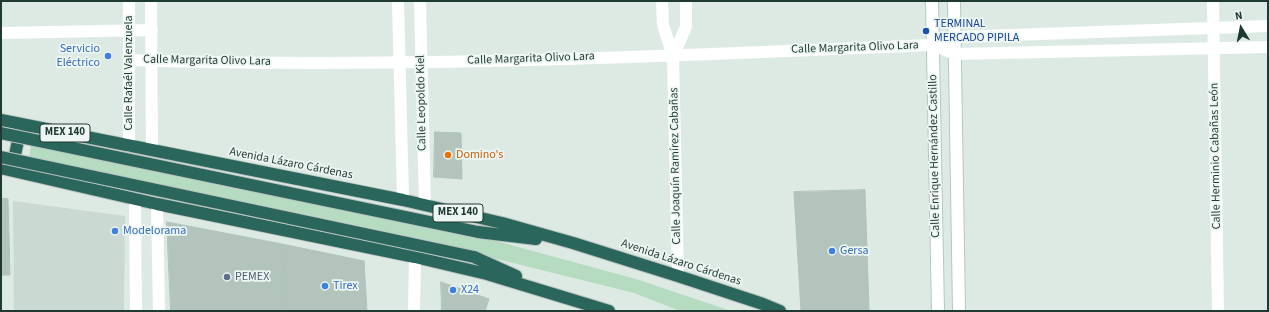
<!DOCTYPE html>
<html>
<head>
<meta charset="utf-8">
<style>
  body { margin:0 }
  #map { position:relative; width:1269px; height:312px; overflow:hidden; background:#ddeae4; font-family:"Source Sans 3",sans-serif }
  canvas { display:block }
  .frame { position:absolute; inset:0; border:2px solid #1f3933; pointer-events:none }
  .north { position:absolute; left:1221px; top:8px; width:40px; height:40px; -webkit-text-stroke:3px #edf6f2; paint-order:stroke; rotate:350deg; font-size:11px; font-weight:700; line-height:16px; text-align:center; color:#1f3933 }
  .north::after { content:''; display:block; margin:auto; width:14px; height:18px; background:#1f3933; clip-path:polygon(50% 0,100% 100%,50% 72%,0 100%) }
</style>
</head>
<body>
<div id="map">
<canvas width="1269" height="312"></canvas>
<div class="frame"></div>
<div class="north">N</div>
</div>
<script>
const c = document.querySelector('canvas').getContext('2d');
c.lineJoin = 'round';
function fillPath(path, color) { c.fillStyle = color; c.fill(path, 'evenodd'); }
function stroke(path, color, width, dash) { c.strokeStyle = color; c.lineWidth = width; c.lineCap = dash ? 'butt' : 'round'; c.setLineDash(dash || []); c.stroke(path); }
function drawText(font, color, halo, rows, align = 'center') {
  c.font = font + ' "Source Sans 3",sans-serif'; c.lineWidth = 3.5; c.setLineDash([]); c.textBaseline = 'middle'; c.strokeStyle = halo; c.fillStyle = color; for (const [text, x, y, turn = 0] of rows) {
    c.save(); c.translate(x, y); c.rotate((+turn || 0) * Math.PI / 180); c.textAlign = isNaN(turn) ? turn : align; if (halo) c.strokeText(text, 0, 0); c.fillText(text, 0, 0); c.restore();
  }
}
fillPath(new Path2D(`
  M13,201L125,216L124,311H14Z`), '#cbd9d3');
fillPath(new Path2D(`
  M31,146L382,210L636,279L731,311H680L634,293L376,229L29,157Z`), '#b5dcc0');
const building = new Path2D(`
  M435,132L461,133L462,179L434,177Z
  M865,190L869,310L801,311L794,192Z
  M1,198L8,199L10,275H1Z
  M167,222L282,244L287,311H171Z
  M282,244L364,261L367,311H287Z
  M441,282L489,299L485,311H442Z`);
fillPath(building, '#b3c4bd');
stroke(building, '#b0c3bc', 1);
const secondary = new Path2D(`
  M932,1L938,311
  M954,1L959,311`);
const highway = new Path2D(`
  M1,120L403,200L502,223L573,243L678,276L763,304L780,311
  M1,168L157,204L415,257L487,274L609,311
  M12,169L19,136L27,130
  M478,232L536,239
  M474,257L516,276`);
stroke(secondary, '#b0cac1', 14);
stroke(highway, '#bcc4c2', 14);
stroke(new Path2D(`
  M129,1V146
  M151,1L152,150
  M398,1L403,200
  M420,1L425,205
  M662,1L663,25L673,56L678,276
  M1213,1L1218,311
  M1,33L152,30
  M933,45L955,54L1268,47
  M673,56L686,27V1
  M129,60C397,69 665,56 933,45L955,37L1268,26
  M135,199L136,311
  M157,204L159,311
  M414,311L415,257`), '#fff', 12);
stroke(secondary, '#fff', 12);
stroke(highway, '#2a665b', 12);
const highwayBridge = new Path2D(`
  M1,133L478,232
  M1,157L474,257`);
stroke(highwayBridge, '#bcc4c2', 14, []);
stroke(highwayBridge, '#2a665b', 12);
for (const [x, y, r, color] of [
  [926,31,4,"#1a4fb4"],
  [108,56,4,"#3f7fe0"],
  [448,155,4,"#e8710a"],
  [115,231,4,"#3f7fe0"],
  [832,251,4,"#3f7fe0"],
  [227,277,4,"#5c6f8a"],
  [325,286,4,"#3f7fe0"],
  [453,290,4,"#3f7fe0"]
]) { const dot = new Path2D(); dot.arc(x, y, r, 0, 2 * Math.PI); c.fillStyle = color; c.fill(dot); stroke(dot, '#edf6f2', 1.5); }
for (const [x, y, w] of [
  [65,133,50],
  [458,213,50]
]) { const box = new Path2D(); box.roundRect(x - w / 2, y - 9, w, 18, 3); c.fillStyle = '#edf6f2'; c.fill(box); stroke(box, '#1f3933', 1); }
drawText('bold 11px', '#1f3933', null, [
  ["MEX 140",65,133],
  ["MEX 140",458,213]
]);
drawText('12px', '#164399', '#edf6f2', [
  ["TERMINAL",934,24],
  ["MERCADO PIPILA",934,38]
], 'left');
drawText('12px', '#1f3933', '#edf6f2', [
  ["Calle Margarita Olivo Lara",855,48,-2],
  ["Calle Margarita Olivo Lara",531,59,-2],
  ["Calle Margarita Olivo Lara",207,61,1],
  ["Calle Rafaél Valenzuela",129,73,-90],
  ["Calle Leopoldo Kiel",422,103,-91],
  ["Calle Enrique Hernández Castillo",935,156,-91],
  ["Calle Herminio Cabañas León",1216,156,-91],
  ["Avenida Lázaro Cárdenas",291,164,11],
  ["Calle Joaquín Ramírez Cabañas",676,166,-91],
  ["Avenida Lázaro Cárdenas",681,263,18]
]);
drawText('12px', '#366cbe', '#edf6f2', [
  ["Servicio",100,49,"right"],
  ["Eléctrico",100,63,"right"],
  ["Modelorama",123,231],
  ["Gersa",840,251],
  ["Tirex",333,286],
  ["X24",461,290]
], 'left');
drawText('12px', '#c56008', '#edf6f2', [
  ["Domino's",456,155]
], 'left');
drawText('12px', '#4e5e75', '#edf6f2', [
  ["PEMEX",235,277]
], 'left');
</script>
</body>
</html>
